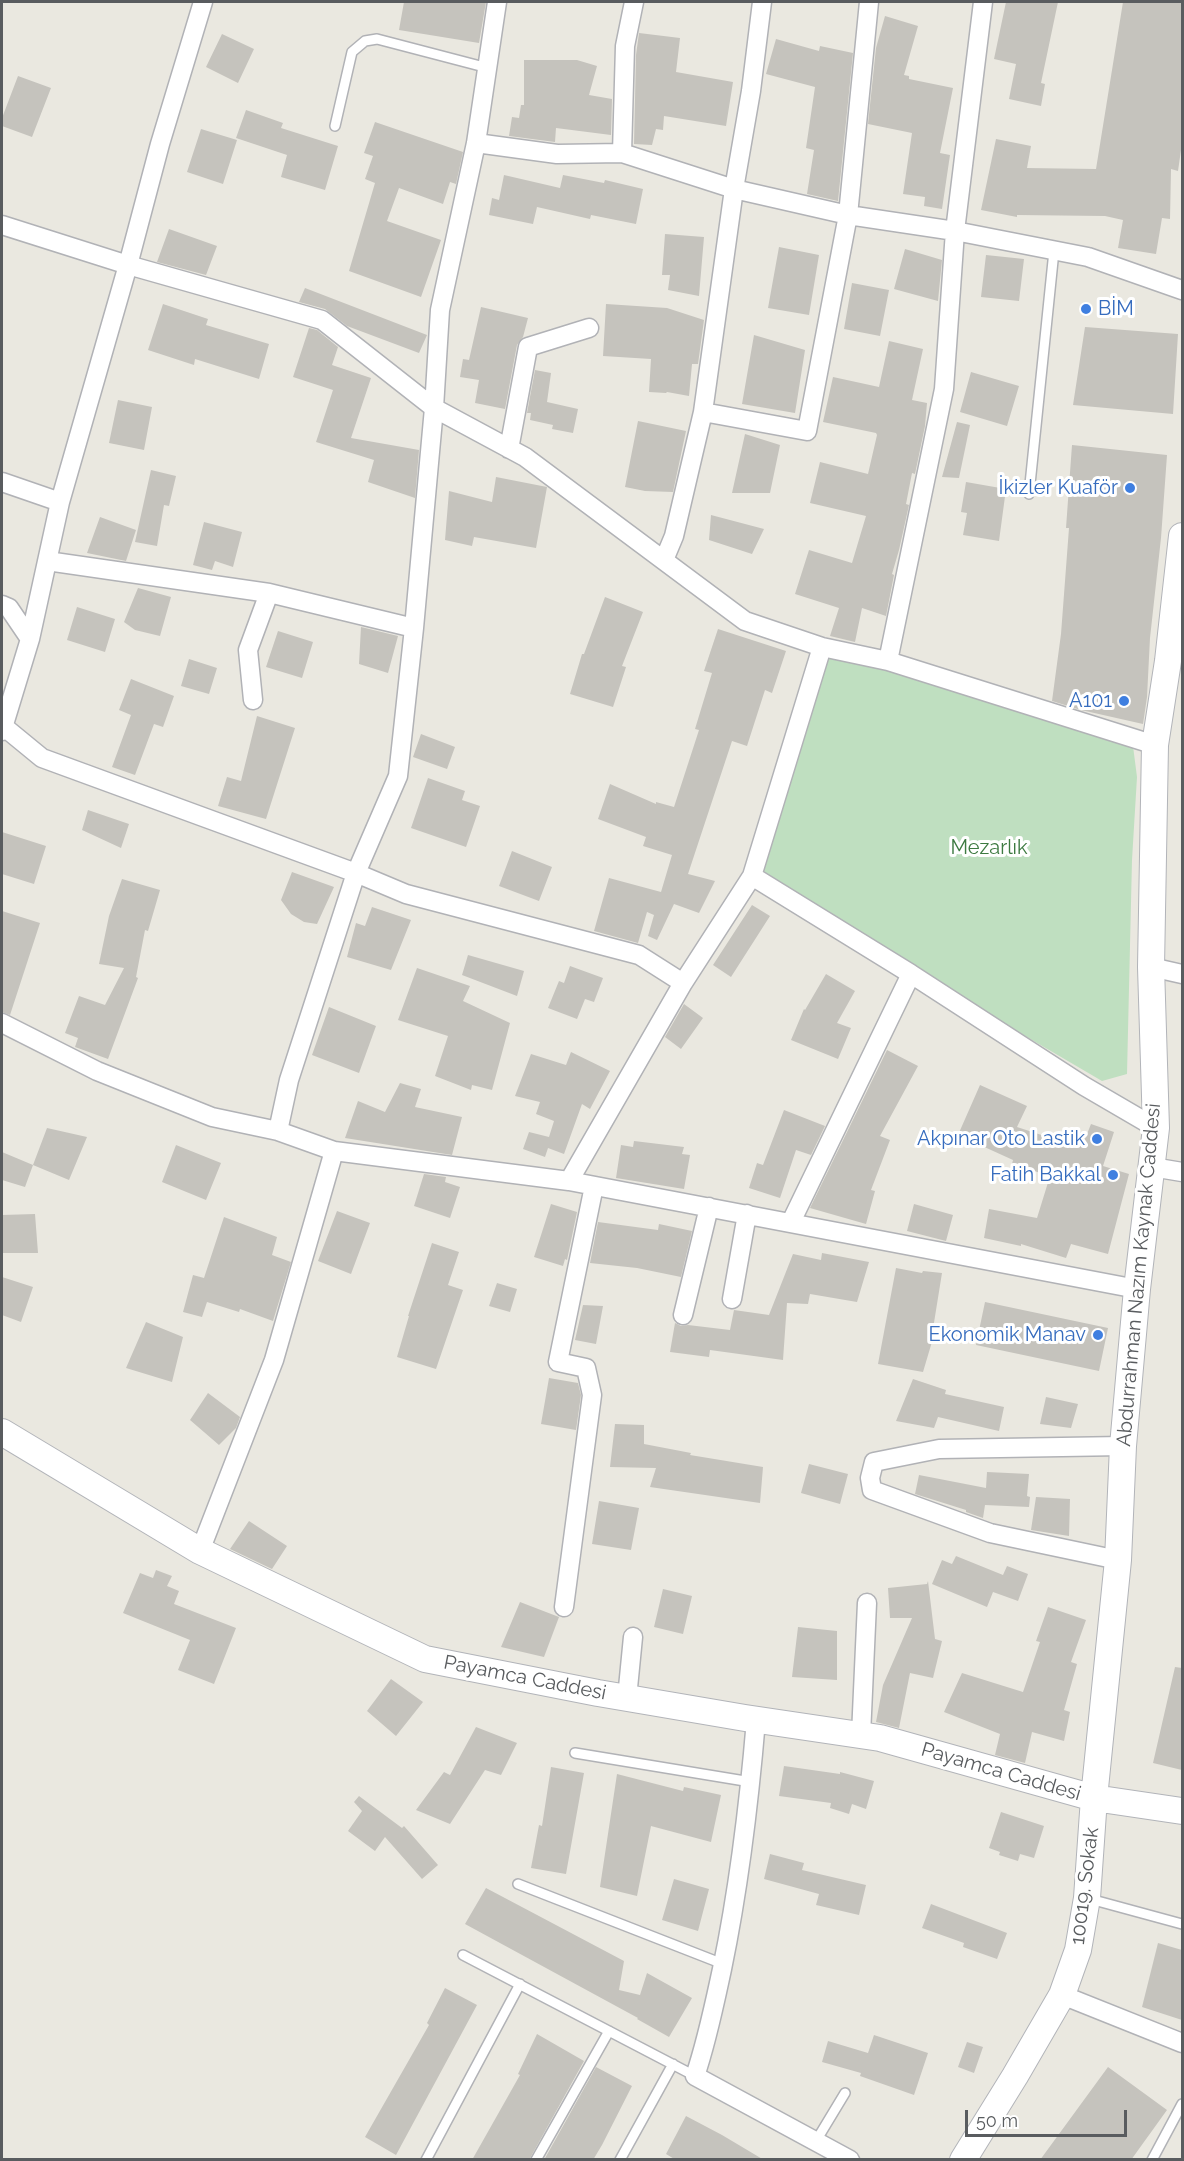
<!DOCTYPE html>
<html>
<head>
<meta charset="utf-8">
<style>
  body { margin:0 }
  #map { position:relative; width:1184px; height:2161px; overflow:hidden; background:#eae8e0; font-family:Raleway,sans-serif }
  canvas { display:block }
  .frame { position:absolute; inset:0; border:3px solid #595c5f; pointer-events:none }
  .scale { position:absolute; left:965px; top:2110px; width:162px; height:27px; box-sizing:border-box; border:3px solid #595c5f; border-top:0; padding-left:8px; font-size:18px; line-height:21px; white-space:nowrap; color:#595c5f; -webkit-text-stroke:4px #fff; paint-order:stroke }
</style>
</head>
<body>
<div id="map">
<canvas width="1184" height="2161"></canvas>
<div class="frame"></div>
<div class="scale">50 m</div>
</div>
<script>
const c = document.querySelector('canvas').getContext('2d');
c.lineJoin = 'round';
function fillPath(path, color) { c.fillStyle = color; c.fill(path, 'evenodd'); }
function stroke(path, color, width, dash) { c.strokeStyle = color; c.lineWidth = width; c.lineCap = dash ? 'butt' : 'round'; c.setLineDash(dash || []); c.stroke(path); }
function drawText(font, color, halo, rows, align = 'center') {
  c.font = font + ' Raleway,sans-serif'; c.lineWidth = 6; c.setLineDash([]); c.textBaseline = 'middle'; c.strokeStyle = halo; c.fillStyle = color; for (const [text, x, y, turn = 0] of rows) {
    c.save(); c.translate(x, y); c.rotate((+turn || 0) * Math.PI / 180); c.textAlign = isNaN(turn) ? turn : align; if (halo) c.strokeText(text, 0, 0); c.fillText(text, 0, 0); c.restore();
  }
}
fillPath(new Path2D(`
  M822,647L1133,746L1137,777L1132,860L1127,1074L1102,1081L752,876Z`), '#bfdfc0');
fillPath(new Path2D(`
  M404,2H486L479,43L399,30Z
  M1006,2H1058L1041,83L1045,84L1041,106L1009,99L1016,64L994,59Z
  M1123,2H1182V143L1178,171L1171,169L1170,219L1162,218L1156,254L1118,248L1123,220L1105,216L1017,215V217L981,210L996,139L1031,146L1027,168L1096,169Z
  M885,16L918,26L904,75L909,76V79L953,88L940,153L950,155L942,209L924,206L925,197L903,194L912,133L868,124L876,48Z
  M639,33L680,38L676,72L733,82L726,126L664,116L663,130L656,129L652,145L634,144L636,55Z
  M222,34L254,49L238,83L206,67Z
  M776,39L819,51L820,46L853,53L838,201L807,194L814,150L806,148L815,87L766,74Z
  M524,60H577L597,66L589,95L612,99L611,135L556,128L555,142L509,136L512,117L519,118L521,105H524Z
  M18,76L51,88L32,137L2,126V118Z
  M246,110L283,123L281,128L338,146L325,190L281,177L287,155L236,138Z
  M375,122L463,152L456,184L450,182L443,204L399,188L387,221L441,240L421,297L349,271L375,183L365,179L373,156L364,153Z
  M201,129L237,140L223,184L187,172Z
  M504,175L560,188L563,175L604,183L605,180L643,189L636,224L591,215L590,219L537,207L533,224L489,215L492,198L499,200Z
  M169,229L217,246L206,275L157,262Z
  M665,234L704,237L699,296L668,290L670,275H662Z
  M779,247L819,255L809,315L768,308Z
  M905,249L942,260L938,301L894,289Z
  M986,255L1024,259L1019,301L981,297Z
  M852,283L889,290L880,336L844,329Z
  M305,288L427,335L419,353L347,326L325,309L299,302Z
  M163,304L208,319L206,325L269,344L259,379L195,359L194,365L148,350Z
  M606,304L667,308L704,320L698,364H692L689,396L667,392L666,393L649,392L651,359L603,356Z
  M481,307L528,318L523,337L517,345L505,409L475,403L479,380L460,377L463,359L469,360Z
  M1085,327L1178,334L1173,414L1073,405Z
  M309,328L317,330L338,347L332,365L371,378L351,438L419,450L415,498L368,482L374,460L316,442L333,390L293,377Z
  M754,335L805,350L795,413L742,404Z
  M889,341L923,349L912,400L927,403L925,426L915,474L912,473L906,504L909,505L899,550L892,574L894,575L886,616L862,608L855,642L830,636L839,608L795,594L809,550L852,563L866,516L810,503L820,462L868,474L877,435L876,433L823,422L833,377L879,387Z
  M535,370L551,373L547,402L578,409L573,433L552,429L553,425L530,420L531,413H527Z
  M971,372L1019,386L1007,426L960,412Z
  M118,400L152,407L144,450L109,443Z
  M638,421L686,431L673,492L645,491L625,487Z
  M957,422L970,425L959,478L942,477Z
  M745,434L780,445L770,493H732Z
  M1072,445L1167,455L1161,538L1150,638L1147,697L1143,724L1081,710L1052,701L1061,634L1069,528H1066Z
  M151,470L176,476L169,506L164,505L157,546L135,542Z
  M496,477L547,487L536,548L474,537L472,546L445,540L449,491L492,502Z
  M966,482L1006,489L999,541L963,535L967,513L961,512Z
  M711,515L764,529L752,554L709,540Z
  M100,517L136,530L126,561L87,553Z
  M204,522L242,532L233,567L215,561L212,570L193,565Z
  M138,588L171,597L160,636L135,630L124,622Z
  M605,597L643,612L622,666L626,667L613,707L570,694L582,654H584Z
  M77,607L115,619L105,652L67,640Z
  M361,627L398,636L388,673L359,664Z
  M718,629L786,651L772,693L765,690L747,746L732,741L688,874L715,881L699,913L674,904L657,940L648,936L654,915L647,912L638,943L594,931L609,878L661,892L672,855L643,846L646,837L598,819L610,784L656,804V802L674,807L699,730L695,729L712,673L704,671Z
  M278,631L313,642L302,678L266,667Z
  M189,659L217,668L209,694L181,686Z
  M131,679L174,696L163,727L154,724L135,775L112,767L131,715L119,710Z
  M257,716L295,728L266,819L218,806L227,777L241,781Z
  M421,734L455,747L447,769L413,757Z
  M428,778L465,791L462,800L480,806L466,847L411,828Z
  M88,810L129,824L121,848L82,830Z
  M2,832L46,846L34,884L2,874Z
  M512,851L552,867L539,901L499,886Z
  M292,872L334,887L317,924L304,922L291,914L281,900Z
  M122,879L160,890L148,931L145,930L136,977L138,978L108,1059L75,1047L78,1038L65,1033L79,996L105,1005L124,968L99,964L109,916Z
  M752,905L770,916L731,977L713,965Z
  M372,907L411,920L391,970L347,957L356,923L365,926Z
  M2,911L40,923L10,1015L2,1012Z
  M468,955L524,971L517,996L462,975Z
  M570,966L603,978L594,1002L585,999L577,1019L548,1008L559,981L564,983Z
  M417,968L470,986L463,1001L510,1023L492,1090L472,1085L471,1090L435,1076L448,1036L398,1020Z
  M826,974L855,991L837,1023L851,1028L838,1059L791,1040L804,1009L805,1010Z
  M684,1004L703,1018L681,1049L665,1037Z
  M329,1007L376,1026L359,1073L312,1055Z
  M887,1050L918,1066L880,1136L890,1140L871,1190L875,1191L866,1224L810,1208Z
  M571,1052L610,1071L590,1109L582,1104L564,1154L548,1148L545,1157L523,1149L529,1132L549,1137L554,1121L536,1114L540,1102L515,1096L531,1054L566,1065Z
  M400,1083L421,1089L415,1107L462,1117L452,1155L345,1138L358,1101L385,1112Z
  M980,1085L1027,1106L1017,1127L1063,1142L1068,1128L1087,1134L1091,1124L1114,1132L1103,1166L1129,1174L1108,1254L1071,1244L1066,1258L1021,1244V1246L984,1238L989,1209L1037,1218L1050,1176L1012,1164L1013,1160L958,1135Z
  M784,1110L825,1126L811,1155L796,1150L780,1198L749,1188L757,1163L763,1165Z
  M47,1128L87,1137L69,1180L33,1165Z
  M634,1141L684,1147L682,1154L690,1155L684,1189L616,1178L621,1145L633,1147Z
  M176,1145L221,1163L206,1200L162,1182Z
  M2,1152L33,1165L25,1187L2,1180Z
  M424,1174L446,1177L445,1182L460,1187L450,1218L414,1206Z
  M551,1204L577,1212L567,1260L565,1259L563,1266L534,1257Z
  M914,1204L953,1215L946,1241L907,1231Z
  M337,1211L370,1223L351,1274L318,1261Z
  M35,1214L38,1253H2V1215Z
  M224,1217L277,1237L272,1255L291,1262L273,1321L240,1309L239,1312L207,1302L202,1317L183,1312L193,1275L204,1278Z
  M598,1222L658,1230L659,1224L692,1231L681,1277L637,1268L590,1263Z
  M432,1243L459,1252L448,1285L463,1290L436,1369L397,1357L409,1316H408Z
  M822,1253L869,1262L857,1302L810,1294L808,1304L787,1303L783,1360L710,1350L709,1357L670,1352L675,1323L681,1326L688,1325L730,1330L734,1310L769,1315L793,1254L821,1260Z
  M896,1268L922,1273L923,1271L942,1273L932,1335H934L923,1372L878,1364Z
  M2,1277L33,1287L21,1322L2,1315Z
  M497,1283L517,1289L510,1312L489,1306Z
  M985,1302L1108,1328L1099,1371L976,1345Z
  M583,1305L603,1306L596,1344L575,1340Z
  M146,1322L183,1337L172,1382L126,1368Z
  M549,1378L578,1383L581,1395L576,1430L541,1424Z
  M913,1379L946,1390L945,1394L1004,1407L999,1431L938,1417L934,1428L896,1421Z
  M208,1393L240,1417L236,1428L219,1445L190,1420Z
  M1046,1397L1078,1404L1071,1428L1040,1424Z
  M615,1424L644,1425V1444L691,1453L690,1455L763,1467L760,1503L650,1487L656,1468L610,1467Z
  M809,1464L848,1474L840,1504L801,1493Z
  M987,1472L1029,1474L1027,1496L1030,1497L1029,1507L985,1505L983,1518L966,1512V1510L915,1494L919,1475L986,1488Z
  M1036,1497L1070,1499L1069,1536L1031,1530Z
  M599,1501L639,1508L631,1550L592,1544Z
  M249,1521L287,1546L272,1569L230,1549Z
  M956,1556L1003,1575L1007,1566L1028,1574L1018,1601L993,1592L987,1607L932,1584L942,1560L952,1564Z
  M156,1570L172,1576L167,1586L179,1591L174,1604L236,1628L214,1684L178,1670L190,1640L123,1613L140,1573L153,1578Z
  M928,1581L935,1639L942,1641L933,1678L910,1673L899,1728L876,1722L883,1685L912,1618H890L888,1588L927,1584Z
  M663,1589L692,1596L683,1634L654,1627Z
  M520,1602L559,1617L544,1657L501,1647Z
  M1048,1607L1086,1620L1071,1662L1077,1664L1064,1710L1070,1712L1064,1741L1032,1732L1025,1763L995,1755L1000,1734L944,1712L962,1673L1023,1692L1040,1642L1036,1641Z
  M798,1627L837,1631V1680L792,1677Z
  M1175,1667L1182,1668V1770L1153,1763Z
  M391,1679L423,1702L396,1736L367,1711Z
  M476,1727L517,1743L501,1775L485,1770L450,1824L416,1810L444,1772L450,1775Z
  M784,1766L840,1774V1772L874,1781L866,1809L852,1804L849,1814L830,1808L831,1803L779,1796Z
  M551,1767L584,1773L566,1874L531,1868L539,1825L542,1826Z
  M617,1774L683,1791L684,1787L721,1795L711,1842L651,1826L637,1896L600,1887Z
  M359,1796L402,1828L404,1826L438,1865L422,1879L385,1837L375,1851L348,1831L362,1811L354,1802Z
  M1001,1812L1044,1826L1034,1858L1020,1854L1018,1861L999,1855L1000,1852L989,1848Z
  M770,1854L804,1863L802,1870L866,1885L859,1915L816,1905L819,1894L764,1879Z
  M674,1879L709,1889L698,1931L662,1920Z
  M486,1888L624,1961L619,1990L640,1995L647,1973L692,1998L669,2037L637,2019L638,2018L465,1924Z
  M931,1904L1007,1933L997,1959L963,1947L964,1943L922,1928Z
  M1158,1943L1182,1950V2020L1142,2007Z
  M445,1988L477,2005L396,2155L365,2137L429,2025L427,2023Z
  M537,2034L584,2061L529,2160H472L520,2075L518,2074Z
  M874,2035L928,2053L914,2095L860,2076L861,2073L822,2062L828,2041L868,2053Z
  M967,2042L983,2047L974,2073L958,2067Z
  M596,2067L632,2086L602,2145L593,2160H544Z
  M1108,2067L1167,2110L1131,2160H1040Z
  M686,2116L722,2135L764,2160H676L666,2154Z`), '#c5c3bd');
const lane = new Path2D(`
  M335,126L352,52L365,41L377,39L488,68
  M1029,494L1054,251
  M575,1753L751,1782
  M518,1884L723,1964
  M1090,1899L1182,1924
  M463,1955L695,2076
  M816,2141L845,2093
  M426,2160L520,1984
  M536,2160L609,2031
  M620,2160L673,2064
  M1152,2160L1182,2104`);
const street = new Path2D(`
  M476,143L557,154L622,153L734,189L848,215L955,231L1088,257L1182,290
  M622,153L625,46L634,2
  M2,225L128,265L322,320L434,408L525,457L745,621L822,647L888,661L1155,745
  M703,412L807,431L848,215L869,2
  M509,449L528,347L589,328
  M2,482L60,502
  M664,560L674,536L703,412L734,189L751,91L762,2
  M47,561L269,593L414,628
  M2,605L9,608L30,639
  M888,661L944,389L955,231L983,2
  M253,700L248,650L269,593
  M3,726L42,758L356,873L406,894L639,955L683,983
  M2,731L30,639L60,502L128,265L160,144L203,2
  M752,876L911,974L1084,1086L1156,1128
  M1151,967L1182,974
  M2,1023L97,1071L212,1117L278,1131L334,1151L569,1181L1137,1289
  M278,1131L289,1080L356,873L398,776L414,628L434,408L440,310L476,143L497,2
  M1152,1167L1182,1172
  M569,1181L683,983L752,876L822,647
  M791,1222L911,974
  M732,1299L747,1214
  M683,1315L709,1207
  M200,1551L274,1360L334,1151
  M1118,1560L990,1533L872,1490L870,1478L874,1462L939,1449L1123,1446
  M564,1607L592,1395L586,1368L558,1362L594,1186
  M627,1698L633,1637
  M756,1720C749,1804 739,1887 722,1969C714,2006 707,2041 695,2076L850,2160
  M861,1735L867,1603
  M1062,1995L1182,2043`);
const secondary = new Path2D(`
  M2,1432L200,1551L425,1659L598,1693L745,1718L880,1738L1094,1798L1182,1811
  M963,2160L1015,2076L1062,1995L1078,1950L1087,1898L1094,1798L1118,1560L1123,1446L1137,1289L1156,1128L1151,967L1155,745L1168,661L1182,536`);
stroke(lane, '#b1b2b6', 12);
stroke(street, '#b1b2b6', 21);
stroke(secondary, '#b2b4b9', 28);
stroke(lane, '#fff', 9);
stroke(street, '#fff', 18);
stroke(secondary, '#fff', 26);
for (const [x, y, r, color] of [
  [1086,309,6,"#3f7fe0"],
  [1130,488,6,"#3f7fe0"],
  [1124,701,6,"#3f7fe0"],
  [1097,1139,6,"#3f7fe0"],
  [1113,1175,6,"#3f7fe0"],
  [1098,1335,6,"#3f7fe0"]
]) { const dot = new Path2D(); dot.arc(x, y, r, 0, 2 * Math.PI); c.fillStyle = color; c.fill(dot); stroke(dot, '#fff', 2); }
drawText('20px', '#366cbe', '#fff', [
  ["BİM",1098,309,"left"],
  ["İkizler Kuaför",1118,488],
  ["A101",1112,701],
  ["Akpınar Oto Lastik",1085,1139],
  ["Fatih Bakkal",1101,1175],
  ["Ekonomik Manav",1086,1335]
], 'right');
drawText('20px', '#3d7a41', '#fff', [
  ["Mezarlık",989,848]
]);
drawText('20px', '#595c5f', '#fff', [
  ["Abdurrahman Nazım Kaynak Caddesi",1139,1275,-85],
  ["Payamca Caddesi",525,1678,11],
  ["Payamca Caddesi",1001,1772,16],
  ["10019. Sokak",1085,1886,-83]
]);
</script>
</body>
</html>
